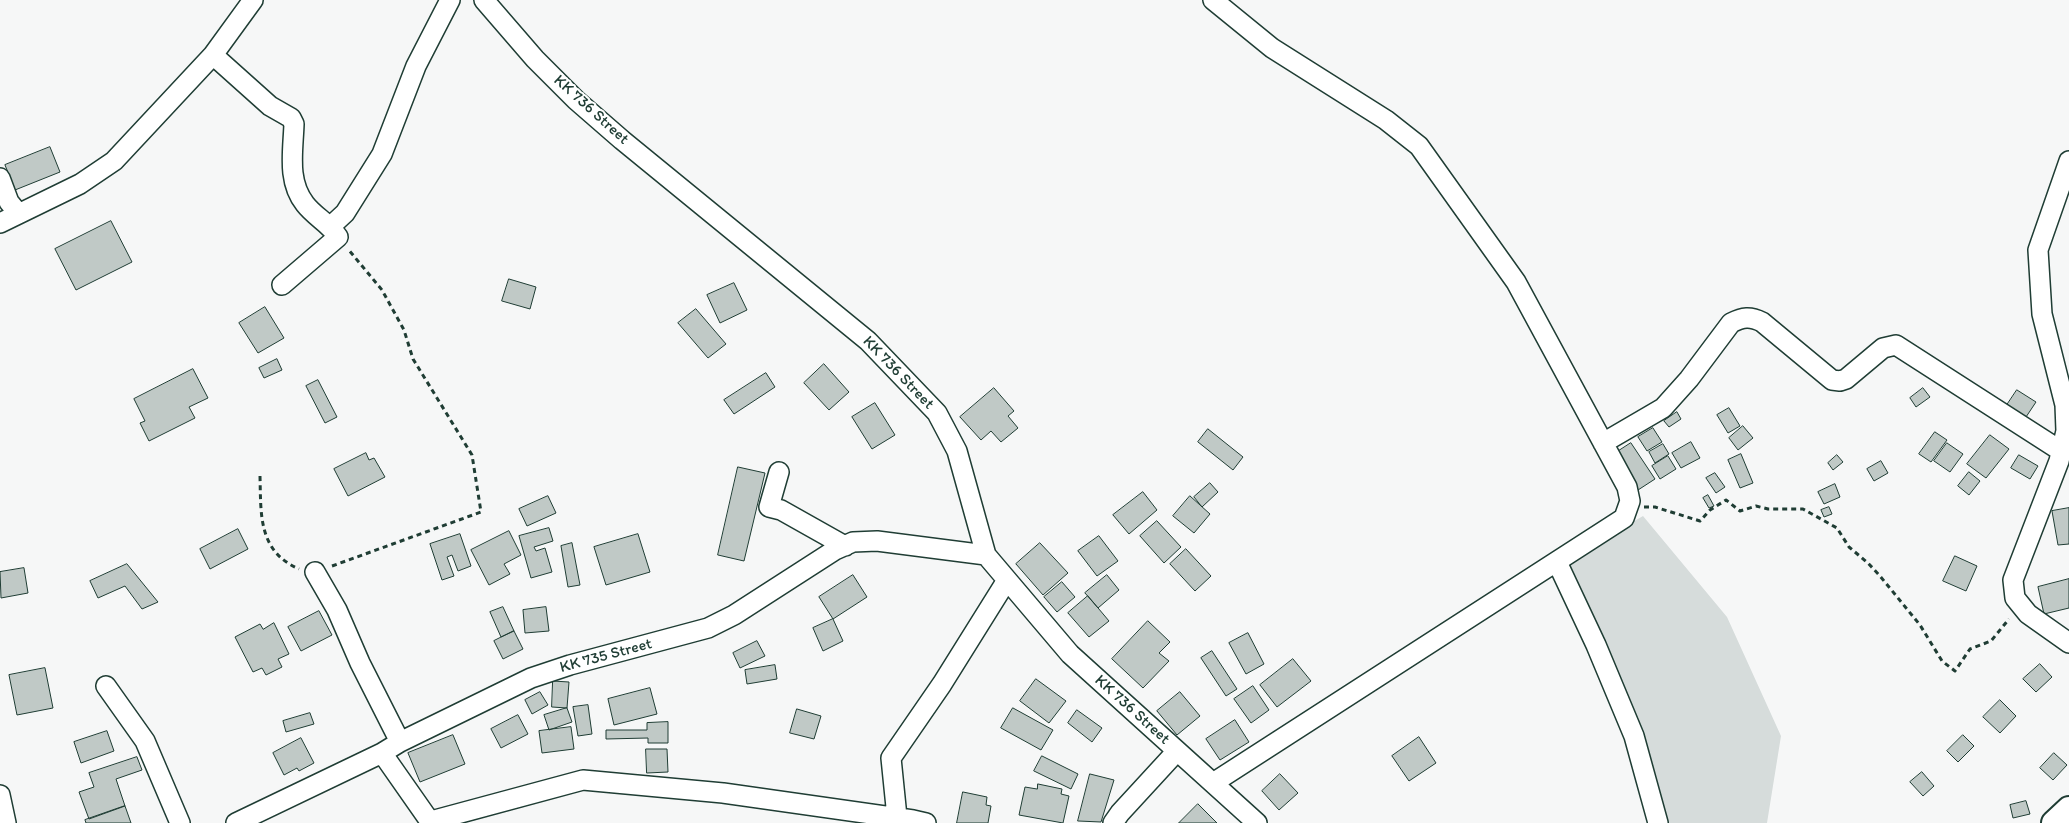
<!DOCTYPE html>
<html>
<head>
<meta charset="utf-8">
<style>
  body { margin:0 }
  canvas { display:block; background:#f6f7f7 }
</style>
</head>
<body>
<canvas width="2069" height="823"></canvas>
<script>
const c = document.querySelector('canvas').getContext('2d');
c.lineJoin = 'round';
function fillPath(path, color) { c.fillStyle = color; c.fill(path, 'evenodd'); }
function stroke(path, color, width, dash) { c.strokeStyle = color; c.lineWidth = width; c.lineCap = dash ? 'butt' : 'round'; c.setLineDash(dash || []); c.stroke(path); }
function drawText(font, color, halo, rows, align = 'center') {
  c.font = font + ' Itim,sans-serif'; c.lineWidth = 4; c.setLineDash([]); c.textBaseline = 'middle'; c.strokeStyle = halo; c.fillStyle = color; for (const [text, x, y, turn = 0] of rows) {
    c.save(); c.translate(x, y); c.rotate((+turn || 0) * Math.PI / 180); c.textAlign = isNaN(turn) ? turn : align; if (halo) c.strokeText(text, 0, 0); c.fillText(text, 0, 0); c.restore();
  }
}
fillPath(new Path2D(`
  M1643,516L1727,617L1781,736L1767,823H1668L1655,772L1612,663L1566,561Z`), '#d6dcdb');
const building = new Path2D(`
  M50,147L60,172L15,190L5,165Z
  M111,221L132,262L76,290L55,249Z
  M509,279L536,287L530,309L502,301Z
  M734,283L747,310L720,323L707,295Z
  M265,307L284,338L258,353L239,323Z
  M696,309L726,344L708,358L678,323Z
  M277,359L282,370L264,378L259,368Z
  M824,364L849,392L829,410L804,383Z
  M193,369L208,398L189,407L195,418L149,441L140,423L145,421L134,399Z
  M766,373L775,387L734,414L724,400Z
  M318,380L337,417L325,423L306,386Z
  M994,388L1014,411L1008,416L1018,428L1001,442L991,431L981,440L960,417Z
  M1923,388L1930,397L1916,407L1910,398Z
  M2017,390L2036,402L2022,423L2003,411Z
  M875,403L895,435L872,449L852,417Z
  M1729,408L1740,426L1728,433L1717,415Z
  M1677,412L1681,419L1669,427L1664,421Z
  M1743,426L1753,438L1738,450L1729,438Z
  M1653,428L1662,442L1647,451L1638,437Z
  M1208,429L1243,457L1233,470L1198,442Z
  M1935,432L1947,440L1931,462L1919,454Z
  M1990,435L2009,449L1986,478L1967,464Z
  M1691,442L1700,458L1681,468L1672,453Z
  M1631,443L1655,479L1638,490L1614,454Z
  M1947,443L1963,454L1950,472L1934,461Z
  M1663,444L1669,454L1655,463L1649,452Z
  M366,453L369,460L374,458L385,477L348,496L334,469Z
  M1741,454L1753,483L1740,488L1728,460Z
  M1837,455L1843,462L1833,470L1828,463Z
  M2019,455L2038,466L2030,479L2011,468Z
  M1668,456L1676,469L1660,479L1652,466Z
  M1881,461L1888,473L1874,481L1867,469Z
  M738,467L765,473L744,561L718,555Z
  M1969,472L1980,481L1969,495L1958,486Z
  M1715,473L1725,487L1716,493L1706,478Z
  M1210,483L1218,492L1202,507L1194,497Z
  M1835,484L1840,497L1824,504L1818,492Z
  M1143,492L1157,510L1129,534L1113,515Z
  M1708,495L1714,506L1709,508L1703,498Z
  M548,496L556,513L527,526L519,509Z
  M1190,496L1210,514L1194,533L1173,516Z
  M1829,507L1832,514L1824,517L1821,510Z
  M2069,508V544L2058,545L2052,511Z
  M1157,521L1181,547L1164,563L1140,536Z
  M549,528L553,541L534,547L536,551L545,548L552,572L531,578L519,536Z
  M238,529L248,549L210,569L200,549Z
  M509,531L521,555L504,564L510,574L489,585L471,550Z
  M460,534L471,566L458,571L452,555L447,557L454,576L442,580L430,544Z
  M638,534L650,572L606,585L594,547Z
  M1099,536L1118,561L1097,576L1078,551Z
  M572,543L580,585L568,587L561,546Z
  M1040,543L1068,573L1043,595L1016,564Z
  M1186,549L1211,576L1195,591L1170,564Z
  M1955,556L1977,566L1966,591L1943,581Z
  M127,564L158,602L142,609L125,586L98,598L90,581Z
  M24,568L28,593L1,598L0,572Z
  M853,575L867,597L833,619L819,597Z
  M1107,575L1119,590L1098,608L1085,593Z
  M2069,579V608L2044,614L2038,587Z
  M1062,582L1075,597L1057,612L1044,597Z
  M1088,596L1109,621L1089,637L1068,613Z
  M503,607L514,631L501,637L490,612Z
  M546,607L549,631L525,633L523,610Z
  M319,611L332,635L301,651L288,627Z
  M833,619L843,641L823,651L813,628Z
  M1148,621L1170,642L1159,653L1169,661L1143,688L1112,659Z
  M274,623L289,654L278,659L282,667L266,675L262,668L253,672L235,637L260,624L263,629Z
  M514,631L523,649L503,659L494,641Z
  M1248,633L1264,664L1246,674L1229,643Z
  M757,641L765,656L740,668L733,653Z
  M1212,651L1237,689L1226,696L1201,658Z
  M1293,659L1311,681L1277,707L1260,685Z
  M2040,664L2052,677L2036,692L2023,679Z
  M775,665L777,679L747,684L745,670Z
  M45,668L53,708L17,715L9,675Z
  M1036,679L1066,701L1049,723L1020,701Z
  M553,681L569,682L567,708L552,707Z
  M1253,686L1269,710L1251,723L1234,699Z
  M650,688L657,714L614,725L608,699Z
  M540,692L548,705L532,714L525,700Z
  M1180,692L1200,716L1177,735L1157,711Z
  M2000,700L2016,716L2000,733L1983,717Z
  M588,705L592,734L578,736L573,707Z
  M567,708L572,722L549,730L544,715Z
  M1013,708L1053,730L1041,750L1001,728Z
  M797,709L821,716L814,739L790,733Z
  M1077,710L1102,728L1092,742L1068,723Z
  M310,713L314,724L286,732L283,721Z
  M518,715L528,734L501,748L491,729Z
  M1235,720L1249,742L1220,760L1206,739Z
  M668,722V743H648V738L606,739V730H647V723Z
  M571,727L574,749L542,753L539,731Z
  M107,731L114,751L81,763L74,742Z
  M453,735L465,764L420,782L408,753Z
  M1963,735L1974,746L1958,762L1947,751Z
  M1419,737L1436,763L1409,781L1392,756Z
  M301,738L314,763L299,771L297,768L284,775L273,753Z
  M646,749H667L668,772L647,773Z
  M2054,753L2067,765L2053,780L2040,768Z
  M1042,756L1078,774L1071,789L1034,771Z
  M137,757L142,770L116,779L125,806L89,819L79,792L94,787L89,773Z
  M1922,772L1934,786L1923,796L1910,782Z
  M1090,774L1114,780L1101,822L1078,821Z
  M1280,774L1298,793L1279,810L1262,791Z
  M1038,784L1062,789L1061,794L1069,796L1063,823L1019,815L1025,787L1037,789Z
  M963,792L987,797L986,805L991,806L988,823H957Z
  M2026,801L2030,814L2013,818L2010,805Z
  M1198,804L1217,823H1179Z
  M125,806L131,823H86L85,820Z`);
fillPath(building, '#c0c9c6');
stroke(building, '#1f3d34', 1);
const minor = new Path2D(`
  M484,0L535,59L576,100L622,140L868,341L937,413L957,451L986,555L1070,654L1257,823
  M213,55L270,106L291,118L294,124C293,152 287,181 305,204C315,217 329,223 338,237L282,285
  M2069,161L2038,250L2042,314L2065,405L2066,431L2059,461L2013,580L2015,598L2028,614L2069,643
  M0,178L9,202L18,213
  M0,223L80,184L114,161L213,55L253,0
  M331,226L345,213L382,154L416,66L450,0
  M1603,443L1663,408L1689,379L1731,323C1743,317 1750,316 1762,322L1832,380L1840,381L1846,379L1883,348L1896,345L2061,451
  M779,472L769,507L781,510L845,546
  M1557,562L1596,645L1634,736L1658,823
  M315,572L337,610L360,663L400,742
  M106,686L145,741L180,823
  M382,753L431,823
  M1213,783L1624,518L1630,501L1627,487L1516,282L1419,146L1386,120L1272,48L1213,0
  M0,795L6,823
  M897,817L891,758L942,684L1007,580
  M431,821L583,780L723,793L913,820L926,823
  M236,823L382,753L400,742L531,678L570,665L708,628L734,615L835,550L853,542L877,541L986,555
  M1113,823L1120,813L1177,751`);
const major = new Path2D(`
  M2054,823L2069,809`);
stroke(minor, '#1f3d34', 22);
stroke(major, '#1f3d34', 28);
stroke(new Path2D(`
  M260,476C261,515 258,551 299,569
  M1644,507H1655L1700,521L1710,510L1726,500L1740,511L1756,506L1768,509H1803L1837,528L1849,547L1868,563L1880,576L1920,625L1942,661L1955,671L1970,649L1991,641L2009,619
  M332,566L481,512L472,455L413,359L404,330L382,290L348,249`), '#1f3d34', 3, [5, 4]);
stroke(minor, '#fff', 19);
stroke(major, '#fff', 24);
drawText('16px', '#1f3d34', '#fff', [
  ["KK 736 Street",591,110,42],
  ["KK 736 Street",898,373,46],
  ["KK 735 Street",606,656,-15],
  ["KK 736 Street",1132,710,42]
]);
</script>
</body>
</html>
